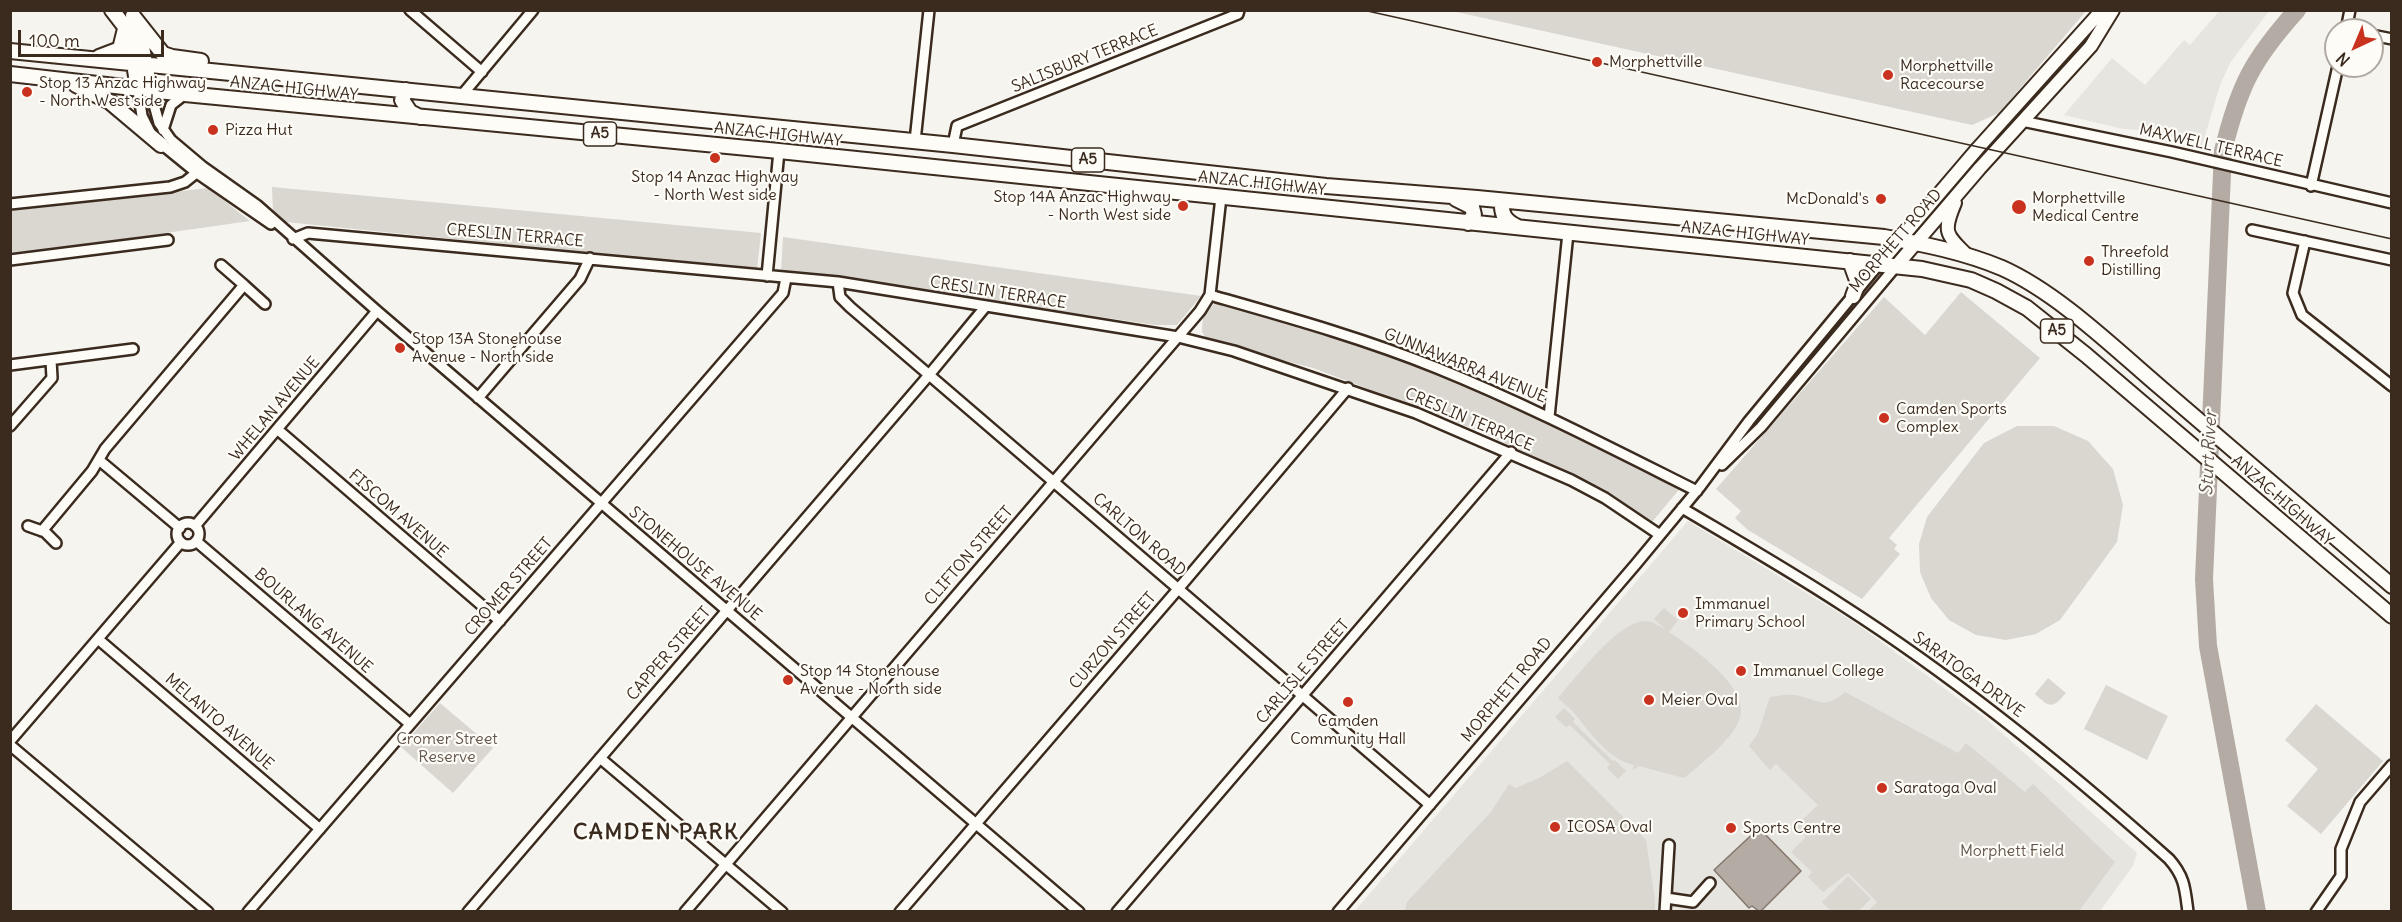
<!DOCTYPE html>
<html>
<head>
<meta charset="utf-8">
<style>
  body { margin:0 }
  #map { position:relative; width:2402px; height:922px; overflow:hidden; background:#f5f4ee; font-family:Delius,sans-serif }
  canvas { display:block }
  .frame { position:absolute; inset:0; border:12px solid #3b2a1e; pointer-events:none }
  .north { position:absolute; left:2324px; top:18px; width:60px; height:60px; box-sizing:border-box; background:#fdfcf7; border:2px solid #afa8a0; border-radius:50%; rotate:224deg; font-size:16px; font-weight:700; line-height:24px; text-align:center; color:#3b2a1e }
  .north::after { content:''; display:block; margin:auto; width:21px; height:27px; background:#c8321e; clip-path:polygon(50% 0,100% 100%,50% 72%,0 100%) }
  .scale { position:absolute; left:18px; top:30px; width:146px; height:27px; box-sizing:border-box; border:3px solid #3b2a1e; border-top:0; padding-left:8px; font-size:18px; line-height:21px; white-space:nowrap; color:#3b2a1e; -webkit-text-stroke:4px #fdfcf7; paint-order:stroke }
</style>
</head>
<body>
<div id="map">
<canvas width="2402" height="922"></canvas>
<div class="frame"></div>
<div class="north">N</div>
<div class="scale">100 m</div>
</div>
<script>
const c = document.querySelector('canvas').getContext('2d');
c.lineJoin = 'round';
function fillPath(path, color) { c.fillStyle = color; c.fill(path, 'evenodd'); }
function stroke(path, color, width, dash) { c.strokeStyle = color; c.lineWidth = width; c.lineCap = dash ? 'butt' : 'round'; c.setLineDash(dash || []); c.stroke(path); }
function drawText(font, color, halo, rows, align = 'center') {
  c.font = font + ' Delius,sans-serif'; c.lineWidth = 4.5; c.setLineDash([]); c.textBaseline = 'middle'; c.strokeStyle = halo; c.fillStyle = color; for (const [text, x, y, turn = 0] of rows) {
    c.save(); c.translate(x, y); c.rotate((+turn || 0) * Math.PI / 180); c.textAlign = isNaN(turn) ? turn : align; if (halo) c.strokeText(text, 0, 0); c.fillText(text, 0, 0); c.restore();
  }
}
fillPath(new Path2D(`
  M2220,10L2269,11L2230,63L2220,85L2202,146L2142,130L2123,129L2064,115L2112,58L2145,85L2184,40L2190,45Z
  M1688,521L1854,622L1986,719L2137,853L2133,866L2100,911L1354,912Z`), '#e7e5df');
fillPath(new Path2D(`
  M1452,11H2086L1999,113L1972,125Z
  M272,187L761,233L757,270L286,222L273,212Z
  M208,188L250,221L11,255V211Z
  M783,237L1201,296L1177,325H1155L833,277L781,272Z
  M1961,292L2040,358L1889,538L1897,545L1894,549L1900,554L1862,599L1748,530L1735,518L1741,511L1716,489L1884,297L1925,335Z
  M1217,300L1412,361L1549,420L1682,486L1652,522L1604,489L1479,431L1313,368L1208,341L1202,332L1203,317Z
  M2017,426H2054L2088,441L2113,469L2123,505L2117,542L2060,620L2036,634L2006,640L1976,635L1949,620L1931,598L1920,572L1919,544L1927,517L1984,443Z
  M1664,608L1678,620L1669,632C1690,646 1744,683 1741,713C1738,736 1701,764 1684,778L1639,766L1632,770L1634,765C1609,760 1591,734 1576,715C1571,709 1564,704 1558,698C1575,679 1618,621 1645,621C1652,621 1660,626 1666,630L1654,619Z
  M2048,678L2066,693C2052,710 2049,707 2035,694Z
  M2106,685L2168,716L2147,760L2084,729Z
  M1845,692L1958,753L1966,743L2025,792L2033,784L2115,862L2079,911H1868L1877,902L1848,873L1823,892L1808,877L1812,872L1791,852L1806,837L1796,826L1818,805L1776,764L1770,770L1749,746L1758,733L1770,697C1778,696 1787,694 1795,695C1819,699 1822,711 1845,692Z
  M440,703L493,748L453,793L401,747Z
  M2316,704L2383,761L2321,834L2287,806L2318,769L2285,740Z
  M1564,708L1575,719L1573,722L1613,761L1615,760L1626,771L1618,779L1607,768L1610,764L1570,725L1566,727L1555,717Z
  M1567,761L1646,840L1655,900V911H1405L1407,902L1491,812L1509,784L1516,788L1539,778Z
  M1848,876L1871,899L1858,911H1831L1822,902Z`), '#dad6d0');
const water = new Path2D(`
  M1759,828L1801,871L1760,912L1752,906L1749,908L1714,870Z`);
fillPath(water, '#b4aca4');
stroke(water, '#84786e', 1.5);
stroke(new Path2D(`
  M2257,912L2208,646L2204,579L2223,151C2239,86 2252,60 2297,10`), '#b4aca4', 18);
const minor = new Path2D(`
  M410,10L482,72
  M2346,30L2350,10
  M2372,35L2392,39
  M138,89L142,116L150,132
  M150,90L159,123L171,140L203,167L258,206L377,311L1079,912
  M462,95L533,10
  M2022,121L2172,152L2392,203
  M163,130L171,105L185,94
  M915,141L929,10
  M159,142L197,173L271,224
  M953,145L957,126L1238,14L1239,10
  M2311,186L2338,66
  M10,204L170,187L185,182L200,170
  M2252,230L2392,260
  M293,239L308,233L838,282L1178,337L1234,351L1416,413L1571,480L1605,498L1660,535
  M2305,241L2293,293L2302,315L2392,386
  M10,260L168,240
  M767,276L779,151
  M838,282L840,297L850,307L1430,805
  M244,285L265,304
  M1210,295C1287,317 1363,338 1437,368C1526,404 1611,448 1697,491
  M10,365L133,349
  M478,398L580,279L590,258
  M1549,417L1568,233
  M10,426L52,378L51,360
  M277,429L500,621
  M99,460L180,528
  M1722,465L1761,427L1897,265
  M1682,508C1736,540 1790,571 1842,605C1959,680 2066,767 2169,859C2185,877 2185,889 2188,912
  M177 534a11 11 0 1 1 22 0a11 11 0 1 1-22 0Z
  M28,526L45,532L56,543
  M195,526L377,311
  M42,531L92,471L105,449L244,285L221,265
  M196,541L410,724
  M98,639L320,829
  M10,741L181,542
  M10,745L208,912
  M600,758L782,912
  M1666,898L1693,902L1710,883
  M248,912L783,293L786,278
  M468,912L929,375L986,306
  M685,912L1200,311L1210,295L1221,197
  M900,912L1179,588L1348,388
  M1117,912L1511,452
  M1338,912L1636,564L1699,488L1749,421L1879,264
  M1665,912L1669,845
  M2316,912L2341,876V849L2360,802L2392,765`);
const major = new Path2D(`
  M1955,203C1943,231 1945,234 1967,255
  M1879,264L1978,148L2102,10
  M1897,265L1980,168L2091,46L2113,10`);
const highway = new Path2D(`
  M112,10L129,32L138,89
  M133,16L163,54L172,57L201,61
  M138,25L150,90
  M10,51L953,145L1326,186L1477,198L1884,237C1923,244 1964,252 2002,268C2058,293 2114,348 2161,388C2238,454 2315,520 2392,586
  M99,57L120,49L125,29
  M10,74L185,94L779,151L1922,269L1971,280L1996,291L2027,308L2086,355L2392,616
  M76,85L110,102L161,145
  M406,90L402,100L410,112L420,117
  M1456,199L1472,207L1474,215L1468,223
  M1502,201C1501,215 1505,221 1518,227
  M1850,261L1858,283L1853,296`);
stroke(minor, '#3b2a1e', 14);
stroke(major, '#3b2a1e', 16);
stroke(highway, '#3b2a1e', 18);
stroke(minor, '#fdfcf7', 9);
stroke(major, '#fdfcf7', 12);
stroke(highway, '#fdfcf7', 14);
stroke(new Path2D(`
  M1363,10L2392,239`), '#3b2a1e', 1.5);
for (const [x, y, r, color] of [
  [1597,62,6,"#c8321e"],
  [1888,75,6,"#c8321e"],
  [27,92,6,"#c8321e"],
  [213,130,6,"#c8321e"],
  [715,158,6,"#c8321e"],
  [1881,199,6,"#c8321e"],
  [1183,206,6,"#c8321e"],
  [2019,207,8,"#c8321e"],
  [2089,261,6,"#c8321e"],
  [400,348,6,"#c8321e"],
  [1884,418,6,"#c8321e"],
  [1683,613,6,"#c8321e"],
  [1741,671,6,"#c8321e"],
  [788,680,6,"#c8321e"],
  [1649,700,6,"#c8321e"],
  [1348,702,6,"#c8321e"],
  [1882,788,6,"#c8321e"],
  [1555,827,6,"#c8321e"],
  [1731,828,6,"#c8321e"]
]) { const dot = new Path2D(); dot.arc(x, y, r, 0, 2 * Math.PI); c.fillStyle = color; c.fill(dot); stroke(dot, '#fdfcf7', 2); }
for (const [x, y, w] of [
  [600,134,33],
  [1088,160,33],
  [2057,331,33]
]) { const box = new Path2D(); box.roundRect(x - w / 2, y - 12, w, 24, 4.5); c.fillStyle = '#fdfcf7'; c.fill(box); stroke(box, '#3b2a1e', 1.5); }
drawText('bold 15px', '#3b2a1e', null, [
  ["A5",600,134],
  ["A5",1088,160],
  ["A5",2057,331]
]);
drawText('16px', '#3b2a1e', '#fdfcf7', [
  ["SALISBURY TERRACE",1085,59,-22],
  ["ANZAC HIGHWAY",294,89,6],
  ["ANZAC HIGHWAY",778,135,6],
  ["MAXWELL TERRACE",2211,146,13],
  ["ANZAC HIGHWAY",1262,184,6],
  ["ANZAC HIGHWAY",1745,234,6],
  ["CRESLIN TERRACE",515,236,5],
  ["MORPHETT ROAD",1896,241,-49],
  ["CRESLIN TERRACE",998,293,9],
  ["GUNNAWARRA AVENUE",1465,366,22],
  ["WHELAN AVENUE",275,409,-50],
  ["CRESLIN TERRACE",1469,420,23],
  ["ANZAC HIGHWAY",2282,501,41],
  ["FISCOM AVENUE",398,514,41],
  ["CARLTON ROAD",1139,535,41],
  ["CLIFTON STREET",969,556,-49],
  ["STONEHOUSE AVENUE",695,564,40],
  ["CROMER STREET",509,587,-49],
  ["BOURLANG AVENUE",313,621,41],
  ["CURZON STREET",1113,641,-49],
  ["CAPPER STREET",669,654,-49],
  ["CARLISLE STREET",1303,672,-49],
  ["SARATOGA DRIVE",1968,675,36],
  ["MORPHETT ROAD",1507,690,-50],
  ["MELANTO AVENUE",219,722,41]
]);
drawText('16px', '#3b2a1e', '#fdfcf7', [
  ["Morphettville",1609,62],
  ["Morphettville",1900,66],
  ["Racecourse",1900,84],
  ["Stop 13 Anzac Highway",39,83],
  ["- North West side",39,101],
  ["Pizza Hut",225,130],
  ["Stop 14 Anzac Highway",715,177,"center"],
  ["- North West side",715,195,"center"],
  ["Stop 14A Anzac Highway",1171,197,"right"],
  ["- North West side",1171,215,"right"],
  ["Morphettville",2032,198],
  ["Medical Centre",2032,216],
  ["McDonald's",1869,199,"right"],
  ["Threefold",2101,252],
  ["Distilling",2101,270],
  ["Stop 13A Stonehouse",412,339],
  ["Avenue - North side",412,357],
  ["Camden Sports",1896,409],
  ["Complex",1896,427],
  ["Immanuel",1695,604],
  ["Primary School",1695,622],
  ["Stop 14 Stonehouse",800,671],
  ["Avenue - North side",800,689],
  ["Immanuel College",1753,671],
  ["Meier Oval",1661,700],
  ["Camden",1348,721,"center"],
  ["Community Hall",1348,739,"center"],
  ["Saratoga Oval",1894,788],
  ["ICOSA Oval",1567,827],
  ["Sports Centre",1743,828]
], 'left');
drawText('16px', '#63554a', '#fdfcf7', [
  ["Cromer Street",447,739],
  ["Reserve",447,757],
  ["Morphett Field",2012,851]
]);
drawText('italic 18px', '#65584d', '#fdfcf7', [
  ["Sturt River",2209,453,-87]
]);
c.letterSpacing = '1.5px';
drawText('bold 22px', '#3b2a1e', '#fdfcf7', [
  ["CAMDEN PARK",656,833]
]);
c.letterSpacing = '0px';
</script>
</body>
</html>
